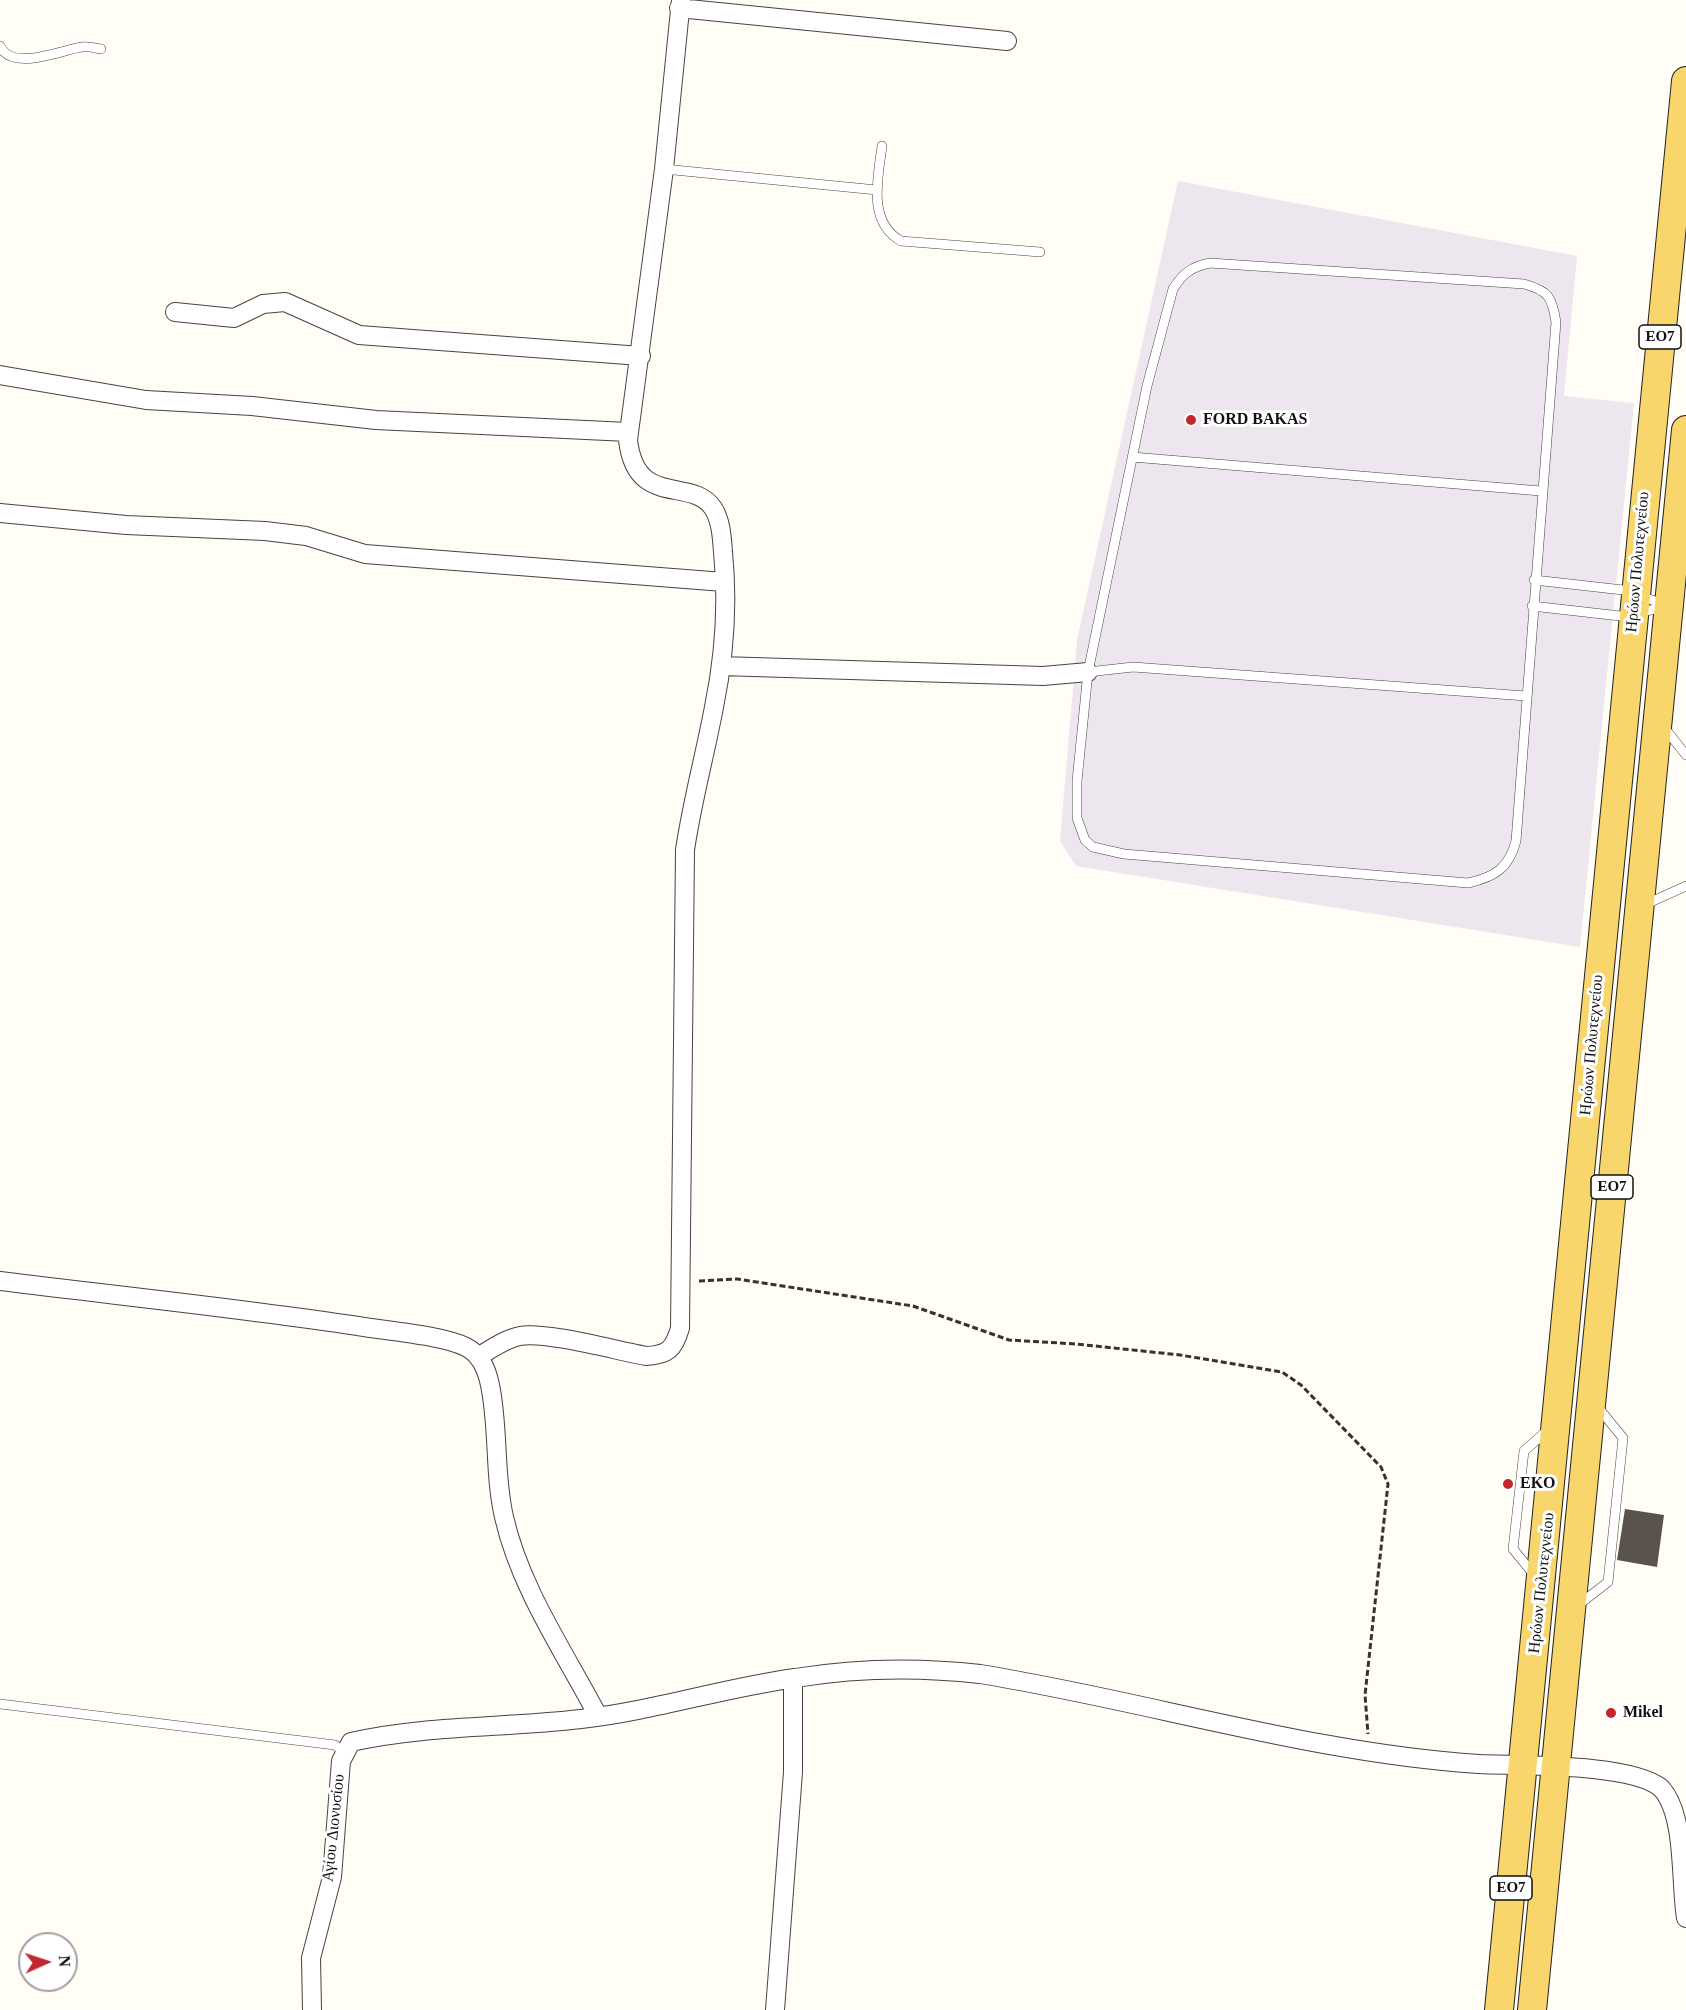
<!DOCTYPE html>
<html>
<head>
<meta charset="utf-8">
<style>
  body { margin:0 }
  #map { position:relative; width:1686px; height:2010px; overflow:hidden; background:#fffdf5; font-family:Georgia,serif }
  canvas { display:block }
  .north { position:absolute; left:18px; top:1932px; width:60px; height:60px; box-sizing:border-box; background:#fff; border:2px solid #a0a0a0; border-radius:50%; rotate:87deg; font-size:16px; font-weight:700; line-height:24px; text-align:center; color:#111 }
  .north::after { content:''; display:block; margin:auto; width:21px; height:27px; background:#c4262e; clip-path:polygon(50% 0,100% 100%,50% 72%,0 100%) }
</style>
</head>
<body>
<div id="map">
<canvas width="1686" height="2010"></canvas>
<div class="north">N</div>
</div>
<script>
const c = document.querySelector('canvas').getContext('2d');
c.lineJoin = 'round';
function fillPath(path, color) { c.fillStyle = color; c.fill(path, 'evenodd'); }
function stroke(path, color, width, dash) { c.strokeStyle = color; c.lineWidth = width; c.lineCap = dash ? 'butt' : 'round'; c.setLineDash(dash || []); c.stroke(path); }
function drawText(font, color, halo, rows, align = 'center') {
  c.font = font + ' Georgia,serif'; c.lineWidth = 6; c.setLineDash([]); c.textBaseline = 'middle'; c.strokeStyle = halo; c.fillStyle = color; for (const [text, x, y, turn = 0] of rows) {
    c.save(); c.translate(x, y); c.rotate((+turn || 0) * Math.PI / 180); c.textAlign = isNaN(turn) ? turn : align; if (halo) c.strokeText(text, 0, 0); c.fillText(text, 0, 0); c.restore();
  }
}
fillPath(new Path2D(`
  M1178,181L1577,256L1564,396L1634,403L1580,947L1076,866L1060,841L1077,640Z`), '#eee6ef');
fillPath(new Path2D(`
  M1625,1509L1664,1515L1657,1567L1617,1560Z`), '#5a524d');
const service = new Path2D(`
  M0,46C12,72 61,50 82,47C88,46 95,48 101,49
  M882,146C878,178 867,222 901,241L1040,252
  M664,169L877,190
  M1210,263L1524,284C1549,291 1552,297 1556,322L1516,841C1509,868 1495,877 1468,883L1124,854L1093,847L1085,840L1077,818V781L1088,672L1147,386L1173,289C1183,273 1191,267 1210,263Z
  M1132,457L1541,491
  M1534,580L1623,590L1666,605
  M1532,606L1620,616L1666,607
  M1088,672L1133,667L1526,696
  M1663,726L1686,755
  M1644,905L1686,886
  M1535,1576L1513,1549L1524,1451L1549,1429
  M1577,1606L1608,1582L1623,1438L1597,1406
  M0,1704L335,1745L345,1753`);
const minor = new Path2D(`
  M679,8L1007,41
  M175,312L234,318L263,304L285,302L359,335L641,356
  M0,375L146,400L252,406L376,420L628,432
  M0,513L126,525L265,531L306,536L365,554L724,582
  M721,666L1043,676L1088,672
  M0,1281C120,1296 239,1308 358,1326C387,1331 442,1335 466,1347C480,1354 487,1370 490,1385C499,1428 494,1474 504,1517C520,1588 565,1653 598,1716
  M478,1357C491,1349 505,1339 520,1336C545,1331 618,1351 646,1356C668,1355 674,1349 680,1328L685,850C692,802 705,755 714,707C724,658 728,602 723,552C722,538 721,520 713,508C691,476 636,509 628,440L664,169L681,0
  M312,2010L311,1958L332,1877L341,1761L351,1742C427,1725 505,1728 581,1719C653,1711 723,1688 795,1678C856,1668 919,1667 980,1674C1147,1701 1310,1753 1479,1764C1520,1766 1631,1763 1661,1788C1686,1815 1680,1881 1686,1918
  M775,2010L793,1772V1678`);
const primary = new Path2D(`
  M1499,2010C1563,1367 1621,724 1686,81
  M1532,2010L1686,430`);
stroke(service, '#444', 10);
stroke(minor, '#444', 20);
stroke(primary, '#222', 30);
stroke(new Path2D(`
  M699,1281L737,1279L913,1306L1009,1340L1076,1344L1180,1355L1282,1372L1301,1385L1381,1467L1388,1484L1365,1695L1368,1734`), '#333', 3, [6, 3]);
stroke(service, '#fff', 9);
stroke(minor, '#fff', 18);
stroke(primary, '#f9d66b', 28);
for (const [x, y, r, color] of [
  [1191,420,6,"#c4262e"],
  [1508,1484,6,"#c4262e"],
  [1611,1713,6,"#c4262e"]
]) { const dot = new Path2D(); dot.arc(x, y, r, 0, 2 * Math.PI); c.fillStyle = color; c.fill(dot); stroke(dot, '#fff', 2); }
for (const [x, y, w] of [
  [1660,337,42],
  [1612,1187,42],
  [1511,1888,42]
]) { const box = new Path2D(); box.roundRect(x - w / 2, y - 12, w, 24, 4.5); c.fillStyle = '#fff'; c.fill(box); stroke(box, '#111', 1.5); }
drawText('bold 15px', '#111', null, [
  ["ΕΟ7",1660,337],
  ["ΕΟ7",1612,1187],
  ["ΕΟ7",1511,1888]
]);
drawText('bold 16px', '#111', '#fff', [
  ["FORD BAKAS",1203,420],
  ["EKO",1520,1484],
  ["Mikel",1623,1713]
], 'left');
drawText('16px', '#111', '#fff', [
  ["Ηρώων Πολυτεχνείου",1638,562,-85],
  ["Ηρώων Πολυτεχνείου",1592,1045,-85],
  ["Ηρώων Πολυτεχνείου",1542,1583,-84],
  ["Αγίου Διονυσίου",334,1828,-84]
]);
</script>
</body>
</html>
